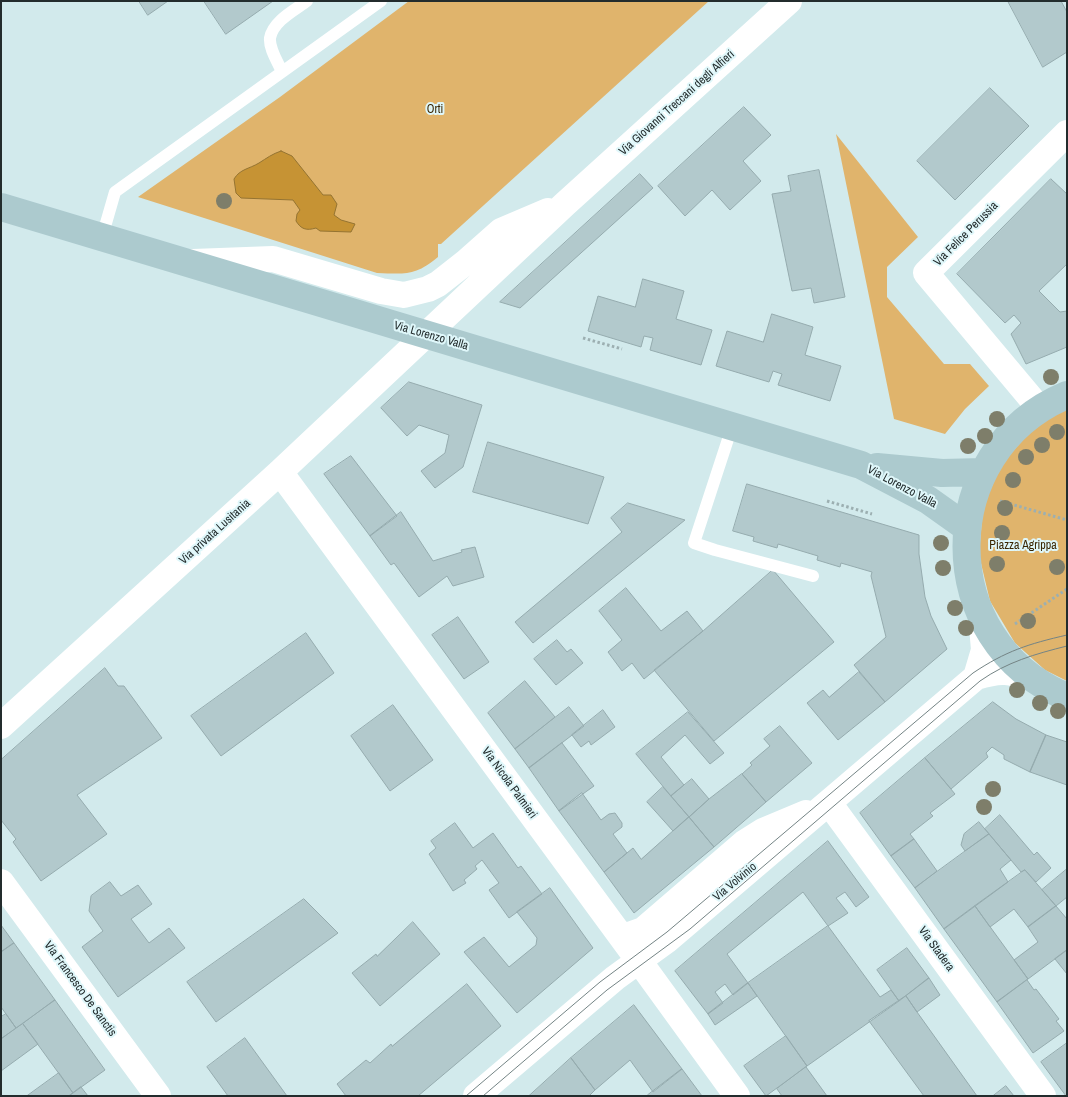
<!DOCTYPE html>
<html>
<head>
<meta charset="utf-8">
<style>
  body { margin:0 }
  #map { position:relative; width:1068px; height:1097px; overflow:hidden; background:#d2eaec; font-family:"Archivo Narrow",sans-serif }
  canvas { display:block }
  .frame { position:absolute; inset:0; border:2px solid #232c2d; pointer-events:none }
</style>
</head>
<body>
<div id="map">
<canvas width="1068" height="1097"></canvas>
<div class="frame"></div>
</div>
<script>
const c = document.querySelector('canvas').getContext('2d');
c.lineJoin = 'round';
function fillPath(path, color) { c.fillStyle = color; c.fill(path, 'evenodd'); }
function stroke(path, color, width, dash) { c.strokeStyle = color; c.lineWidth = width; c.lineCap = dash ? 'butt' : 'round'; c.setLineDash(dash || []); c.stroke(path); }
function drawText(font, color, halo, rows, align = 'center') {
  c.font = font + ' "Archivo Narrow",sans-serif'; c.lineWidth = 4; c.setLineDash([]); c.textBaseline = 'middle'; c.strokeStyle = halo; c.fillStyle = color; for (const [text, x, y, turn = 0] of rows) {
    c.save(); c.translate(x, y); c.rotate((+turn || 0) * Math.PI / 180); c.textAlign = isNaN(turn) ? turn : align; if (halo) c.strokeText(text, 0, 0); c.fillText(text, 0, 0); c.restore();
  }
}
fillPath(new Path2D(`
  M409,1H709L441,244H438V257C415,276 406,274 377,273L138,197L280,97Z
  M836,134L918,237L887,267V297L944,364H970L989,386L965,409L945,434L894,419Z
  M1067,408V681L1045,670L1015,643L990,601L979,555L983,507L1002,463L1034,428Z`), '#e0b46c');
const water = new Path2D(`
  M281,151L292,156L323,195H331L337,204L334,215L341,220L355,224L351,232L320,231L316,228C306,231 301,229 296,221L297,214L300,210L293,200L241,198L236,193L234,179C240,169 249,169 259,163C267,158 272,154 281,151Z`);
fillPath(water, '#c69334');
stroke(water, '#957432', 1);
const building = new Path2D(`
  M139,1H168L148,15Z
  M204,1H273L226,34Z
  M1008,1H1061L1067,12V52L1043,67Z
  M990,88L1029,126L955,200L917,161Z
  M744,107L771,135L743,161L761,181L730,210L712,190L685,216L658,186Z
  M819,170L845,297L814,303L811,288L792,291L772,194L791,191L788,176Z
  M640,174L653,188L520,308L500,302Z
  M1051,179L1067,194V264L1039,291L1060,312L1067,311V347L1026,364L1011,334L1021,323L1014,315L1005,323L957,274Z
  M643,279L684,291L676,319L712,330L701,365L650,350L653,338L644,336L641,347L588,331L598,296L635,307Z
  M772,314L813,327L805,355L841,366L830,401L778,385L782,374L773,371L769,382L716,366L727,331L763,342Z
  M409,382L482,405L463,467L435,488L421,471L445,453L449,435L419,425L407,436L381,408Z
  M488,442L604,477L588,524L473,492Z
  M351,456L397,516L370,536L324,474Z
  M747,484L919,535V554L925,597L931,616L947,649L885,702L854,665L886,637L871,576L872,572L841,563L840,567L817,560L818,556L778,544L777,548L753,541L754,537L733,531Z
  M628,503L685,520L533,643L515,622L622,532L611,518Z
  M401,512L433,561L462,552L461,550L475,547L484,577L453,586L447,576L419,597L394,563L391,565L370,536Z
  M773,570L834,642L714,741L654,670L703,631Z
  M626,588L661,631L687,611L703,631L644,679L632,663L622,671L608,652L622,640L599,611Z
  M458,617L489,662L464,679L432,635Z
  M306,633L334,673L221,756L191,716Z
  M557,640L567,652L571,649L583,663L556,685L534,659Z
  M105,668L118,686H124L162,738L77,795L107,834L41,881L13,842L16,839L1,820V760Z
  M859,672L885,702L838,740L807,703L823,690L829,697Z
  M525,681L555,717L515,749L488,713Z
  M993,702L1016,719L1046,735L1030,772L1004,759V755L992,747L986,753L988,757L951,789L925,758Z
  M393,705L433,760L390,791L351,736Z
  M569,707L584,726L529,768L515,749Z
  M603,710L615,727L591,745L589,741L581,747L572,735Z
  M688,712L724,753L710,764L685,735L661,757L684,785L671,796L636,754Z
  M780,726L812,763L766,802L742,774L752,765L750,763L770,746L764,739Z
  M1046,735L1067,742V785L1030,772Z
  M562,743L594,786L559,811L529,768Z
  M925,758L955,794L930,813L933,816L910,834L914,839L891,856L860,813Z
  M742,774L766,802L714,847L689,817L709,799Z
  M692,779L709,799L689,817L671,796Z
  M663,787L689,817L673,831L647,802Z
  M582,793L601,820L609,814L615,813L622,823V827L613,834L627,853L604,872L559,811Z
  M1000,815L1034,855L1037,852L1051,868L1036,882L1025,870L1021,872L985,829Z
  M689,817L714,847L634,913L604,872L633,848L641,859Z
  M979,822L989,834L965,851L961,845L964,834Z
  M455,823L473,848L493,833L518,868L521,866L542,894L509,918L489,890L499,883L482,860L475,866L477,869L464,880L466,883L453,891L429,854L436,848L431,841Z
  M989,834L1011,860L1000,869L1008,882L944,929L915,888Z
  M914,839L937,871L915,888L891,856Z
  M828,841L869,897L856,907L845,892L836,898L848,913L828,926L803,892L727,954L748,983L733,995L725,984L715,992L723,1003L708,1014L675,971Z
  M1067,869V897L1056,906L1042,890Z
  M1025,870L1056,906L1028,927L1014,909L990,927L975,906Z
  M110,882L121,896L138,885L152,904L131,919L149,943L169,928L185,948L118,997L82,947L103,931L89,911L91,896Z
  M550,888L593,948L517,1013L464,952L484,937L509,967L536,945L537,938L517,912Z
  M304,899L338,933L216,1022L187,982Z
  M975,906L1028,979L997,1002L944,929Z
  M1056,906L1067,919V950L1028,979L1014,960L1038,942L1028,927Z
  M413,922L440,954L380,1006L352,973L376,954L377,956Z
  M1,925L14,943L1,952Z
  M828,926L880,997L891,990L899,1001L807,1066L748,983Z
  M14,943L55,1000L16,1028L1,1007V952Z
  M907,948L929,978L899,1001L877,970Z
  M1067,950V974L1055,959Z
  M929,978L940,995L917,1012L906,996Z
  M1027,980L1034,990L1036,989L1059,1019L1056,1021L1064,1031L1033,1053L997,1002Z
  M748,983L757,996L715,1025L708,1014Z
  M467,984L501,1026L418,1096H346L337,1084L366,1060L370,1063L391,1044L392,1046Z
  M906,996L917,1012L977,1096H924L869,1021Z
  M55,1000L105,1070L73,1093L23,1024Z
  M634,1005L682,1069L653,1092L630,1060L595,1090L571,1058Z
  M6,1014L16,1028L1,1039V1017Z
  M23,1024L38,1044L1,1071V1039Z
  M786,1036L807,1066L766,1096L744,1066Z
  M245,1038L287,1096H228L207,1067Z
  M1067,1043V1096H1066L1041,1062Z
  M571,1058L595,1090L589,1096H529Z
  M806,1067L827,1096H782L777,1089Z
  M682,1069L702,1096H649L648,1095Z
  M59,1073L73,1093L69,1096H27Z
  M1006,1086L1014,1096H993Z
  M81,1087L88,1096H69Z`);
fillPath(building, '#b2c9cc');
stroke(building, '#95abae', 1);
stroke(new Path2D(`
  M583,338L622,349
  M827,501L872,514
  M1000,501L1067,520
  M1015,624L1067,589`), '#9cafb1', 3, [2.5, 2.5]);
stroke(new Path2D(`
  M282,72C278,62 269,49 270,38C273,21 295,10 307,1
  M102,237L115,192L381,1
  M732,427L694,543L715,550L813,576`), '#fff', 12);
stroke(new Path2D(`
  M193,262L273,259L381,291L404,295L428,289L438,284L466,262L501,231L548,211
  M1040,409L926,273L1067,133
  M280,472L642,965L737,1096
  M976,677L984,650L981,614
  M1,726L280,472L565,204L789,1
  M829,803L1043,1096
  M1,882L158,1096
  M620,934L629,935L643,930L744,843L763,831L806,813
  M476,1096L615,978L666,941L976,677C1002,669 1009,671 1034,679`), '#fff', 26);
stroke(new Path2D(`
  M1,207L861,465L928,500L966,527
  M1067,395C933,451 933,642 1067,697
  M877,467L942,473L983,472`), '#accace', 28);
stroke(new Path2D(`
  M466,1096L600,982L667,932L973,673C1006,651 1028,644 1067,635
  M483,1096L607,990L690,929L980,681C1007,662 1035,654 1067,646`), '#748485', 1);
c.fillStyle = '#7e7e6a';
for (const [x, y] of [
  [224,201],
  [1051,377],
  [997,419],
  [1057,432],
  [985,436],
  [1042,445],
  [968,446],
  [1026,457],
  [1013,480],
  [1005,508],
  [1002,533],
  [941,543],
  [997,564],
  [1057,567],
  [943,568],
  [955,608],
  [1028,621],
  [966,628],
  [1017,690],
  [1040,703],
  [1058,711],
  [993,789],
  [984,807]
]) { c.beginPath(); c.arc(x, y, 8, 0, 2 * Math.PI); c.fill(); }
drawText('12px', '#232c2d', '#dff7fa', [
  ["Via Giovanni Treccani degli Alfieri",677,103,-42],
  ["Via Felice Perussia",966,234,-45],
  ["Via Lorenzo Valla",431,336,16],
  ["Via Lorenzo Valla",902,487,28],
  ["Via privata Lusitania",215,532,-42],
  ["Via Nicola Palmieri",509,783,54],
  ["Via Volvinio",735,882,-40],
  ["Via Stadera",936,949,54],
  ["Via Francesco De Sanctis",80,989,54]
]);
drawText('12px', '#3a2500', '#dff7fa', [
  ["Orti",435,110],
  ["Piazza Agrippa",1023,546]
]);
</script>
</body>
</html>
